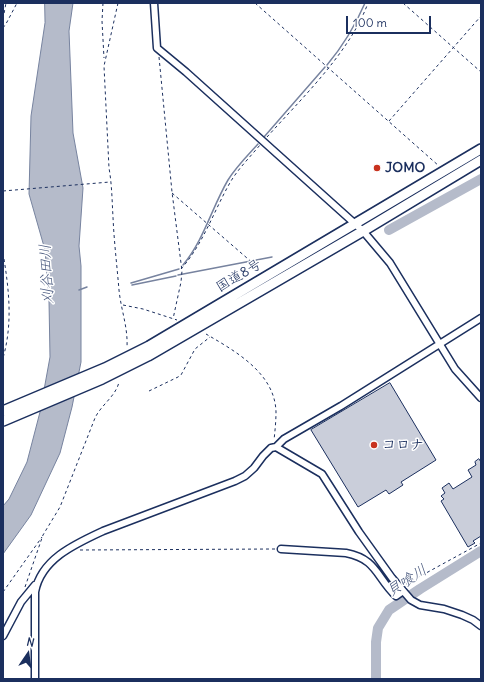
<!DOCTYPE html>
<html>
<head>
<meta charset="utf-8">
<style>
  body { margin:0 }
  #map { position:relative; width:484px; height:682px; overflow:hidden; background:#fff; font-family:Delius,sans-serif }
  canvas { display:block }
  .frame { position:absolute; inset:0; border:4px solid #1b2f5e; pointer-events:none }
  .north { position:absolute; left:8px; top:634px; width:40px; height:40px; -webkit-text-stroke:3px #fff; paint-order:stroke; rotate:13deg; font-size:11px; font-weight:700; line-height:16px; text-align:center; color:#1b2f5e }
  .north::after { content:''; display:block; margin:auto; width:14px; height:18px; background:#1b2f5e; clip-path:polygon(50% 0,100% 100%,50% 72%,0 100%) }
  .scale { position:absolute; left:346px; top:16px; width:85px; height:18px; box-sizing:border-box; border:2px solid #1b2f5e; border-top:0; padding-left:5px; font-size:12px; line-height:14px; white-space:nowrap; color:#1b2f5e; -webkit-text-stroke:3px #fff; paint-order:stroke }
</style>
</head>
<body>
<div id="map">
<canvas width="484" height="682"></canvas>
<div class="frame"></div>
<div class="north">N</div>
<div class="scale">100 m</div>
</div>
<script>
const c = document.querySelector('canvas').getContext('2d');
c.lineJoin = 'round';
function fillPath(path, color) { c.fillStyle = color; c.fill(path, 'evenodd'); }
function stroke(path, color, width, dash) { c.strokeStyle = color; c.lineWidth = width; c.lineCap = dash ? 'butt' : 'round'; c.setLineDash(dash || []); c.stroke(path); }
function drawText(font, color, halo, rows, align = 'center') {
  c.font = font + ' Delius,"Klee One",sans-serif'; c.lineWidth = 3; c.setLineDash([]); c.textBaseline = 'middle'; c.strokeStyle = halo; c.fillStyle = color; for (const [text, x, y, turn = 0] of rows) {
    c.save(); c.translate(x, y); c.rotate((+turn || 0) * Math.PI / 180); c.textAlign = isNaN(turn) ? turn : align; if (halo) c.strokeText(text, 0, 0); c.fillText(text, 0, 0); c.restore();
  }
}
const water = new Path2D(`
  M45,3H73L69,31L73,133L83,188L79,246L81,266V362L72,407L60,453L31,515L3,554V506L9,499L27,462L40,412L50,357L49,301L45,250L29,194L31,116L45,23Z`);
fillPath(water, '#b5bbca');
stroke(water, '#77839f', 1);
stroke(new Path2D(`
  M327,65C343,46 355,26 365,3
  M264,137L325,67
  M183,265C204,240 212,207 228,180C236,167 248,155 258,144
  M178,275L272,257
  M131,283L179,269
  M132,285L176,276
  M79,290L87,287`), '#77839f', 1.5);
stroke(new Path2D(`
  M389,230L481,179
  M376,679V642L378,628L389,610L420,589L481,551`), '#b5bbca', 10);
const building = new Path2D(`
  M390,383L436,460L401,482L403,485L389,494L386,490L358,507L311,430Z
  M479,459L481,462V536L473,541L475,543L468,547L441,501L444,499L441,496L445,493L442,488L449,483L453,489L472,477L468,470L476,465L475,462Z`);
fillPath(building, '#caceda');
stroke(building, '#1b2f5e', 1);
const minor = new Path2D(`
  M154,3L157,48L186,72L363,231L390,263L455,369L481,398
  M276,447L322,474L359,532L392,578L411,600L420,605L444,609L462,615L473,620L481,626
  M281,549L346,553C377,559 376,577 396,596L403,591
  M3,636L21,602L35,585
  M35,679V592C41,559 75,544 103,531L235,481L245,476L254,468L263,456L271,448L276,447L284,439L341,406L481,318`);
const highway = new Path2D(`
  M3,411L105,368L149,346L481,149
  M3,421L102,379L148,356L363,231L481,160`);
stroke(minor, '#1b2f5e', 9);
stroke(highway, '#1b2f5e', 12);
stroke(new Path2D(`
  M103,3L102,21L104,58
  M118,3L104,66L109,168C112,185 112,201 113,217C114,241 117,266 119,290C121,310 128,327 127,347
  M255,3L439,166
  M403,3L481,72
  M3,19L6,3
  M3,28L7,22L17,3
  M159,57L172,192L182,271L181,282L173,319
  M389,121L481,16
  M267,137C302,98 350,52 368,3
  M3,191L110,182
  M172,193L255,265V267L247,269
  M3,253C9,289 13,323 3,358
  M181,269C204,243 214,210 231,181C239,168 250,157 260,145
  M123,305L143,309L177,320
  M206,334C235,351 275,373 276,412C276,421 275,431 274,440
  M149,391L178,377L181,375L195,349L210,337
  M80,550L275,549
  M406,584L481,543
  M25,587L43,535L60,507L95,418C101,405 116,396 119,382
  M3,592L42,537`), '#1b2f5e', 1, [3, 3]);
stroke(minor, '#fff', 6);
stroke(highway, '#fff', 9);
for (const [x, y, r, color] of [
  [377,168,4,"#c8321e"],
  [374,445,4,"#c8321e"]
]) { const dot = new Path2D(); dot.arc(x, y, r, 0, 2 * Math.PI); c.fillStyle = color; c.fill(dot); stroke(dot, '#fff', 1.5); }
drawText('bold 14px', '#1b2f5e', '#fff', [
  ["JOMO",385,168],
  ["コロナ",382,445]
], 'left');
drawText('14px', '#1b2f5e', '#fff', [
  ["国道8号",239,276,-31]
]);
drawText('italic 15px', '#49597e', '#fff', [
  ["刈谷田川",47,274,-93],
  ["貝喰川",407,581,-33]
]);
</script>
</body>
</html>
